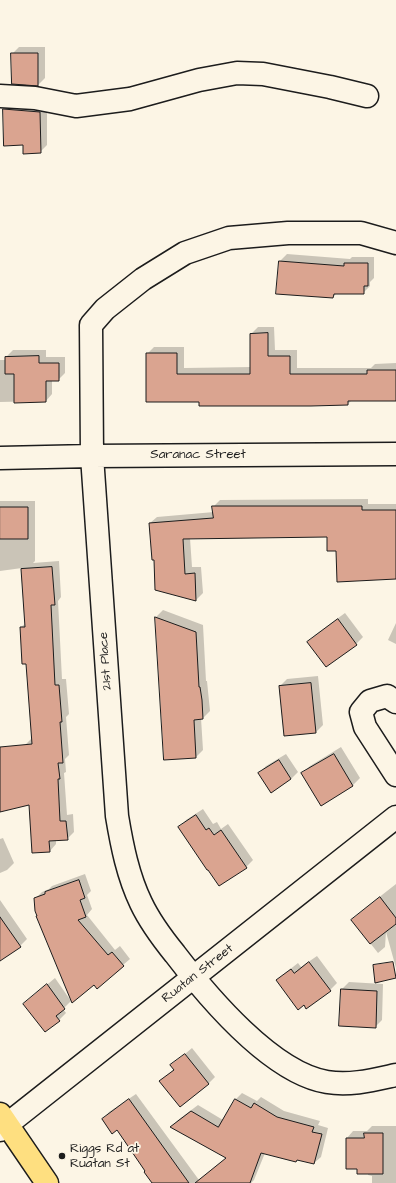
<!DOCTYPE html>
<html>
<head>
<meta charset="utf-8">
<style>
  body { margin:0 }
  canvas { display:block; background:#fcf5e5 }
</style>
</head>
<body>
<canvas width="396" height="1183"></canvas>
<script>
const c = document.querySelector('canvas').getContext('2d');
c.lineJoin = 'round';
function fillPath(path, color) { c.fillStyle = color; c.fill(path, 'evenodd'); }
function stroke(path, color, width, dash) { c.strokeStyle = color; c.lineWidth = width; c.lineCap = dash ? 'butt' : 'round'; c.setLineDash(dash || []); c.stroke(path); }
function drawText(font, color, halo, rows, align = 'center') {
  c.font = font + ' "Architects Daughter",sans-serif'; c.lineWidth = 3.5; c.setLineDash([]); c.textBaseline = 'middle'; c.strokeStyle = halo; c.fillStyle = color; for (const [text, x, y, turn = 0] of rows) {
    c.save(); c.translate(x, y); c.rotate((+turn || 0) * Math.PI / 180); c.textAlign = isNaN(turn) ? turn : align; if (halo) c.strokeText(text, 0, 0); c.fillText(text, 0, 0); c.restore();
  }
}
fillPath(new Path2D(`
  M19,47H45V78L38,85L13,83L12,54Z
  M11,102L47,105V145L40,152L24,144L4,109Z
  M287,254L350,259L352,257H374V278L370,282V286L363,293H337L333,297L280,261Z
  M258,327H274L275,350H297V368H371L375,364L396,363V400H352L348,404L200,401L147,354L154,347H184V368L251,367V334Z
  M13,350H46V357H65V373L58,380H52V394L46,401L0,402V360H6V357Z
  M368,499V504H396V578L337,550L328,536L190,538L192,567H201L203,593L196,600L156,589L154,559L150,523L157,517L214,512L213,507L220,500Z
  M0,501H35V561L33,563L59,561L61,597L58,601L62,679H66L69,714L66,717L69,755L65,759L66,772L64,773L67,815L73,814L74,832L67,839L56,840V844L50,851L25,745L32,738L27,663L21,627L26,623L22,568L0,571Z
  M163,610L203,625L206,681H207L210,711L203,718H201L203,750L196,757L165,759L156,617Z
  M345,613L363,637L356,644L308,642L315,635Z
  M396,623V644L388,640Z
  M318,676L323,725L316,732L285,735L280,686L287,679Z
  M341,747L360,778L353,785L321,804L303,773L310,766Z
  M286,754L298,772L291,779L259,773L266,766Z
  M203,809L213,824L217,822L221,829L228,824L253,860L246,867L220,885L180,827L186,820Z
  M3,838L14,863L7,870L0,873V839Z
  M85,874L91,891L87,895L92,909L87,915L115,950L120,946L130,959L97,987L38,916L35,899L42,892L49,889L52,886Z
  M396,884V968L386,932L385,947L378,953L352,920L359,913Z
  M0,900L27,939L20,946L0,960Z
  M317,956L337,983L330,990L304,1004L277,980L284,974L298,963L301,967Z
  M55,978L71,1001L63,1009L66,1013L59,1020L24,1004Z
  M349,982L383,984L382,1020L375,1027L340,1025L342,989Z
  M192,1048L215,1077L208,1084L161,1081L174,1069L172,1065Z
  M242,1093L257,1101L261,1097L284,1111L320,1121L318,1125L328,1128L321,1157L314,1163L265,1153L254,1180L251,1183H153L146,1171L117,1129L103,1119L109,1112L136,1094L199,1180L227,1158L172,1127L178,1120L198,1105L223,1120L236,1099Z
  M372,1126H396V1183H372V1176L368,1175V1173L358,1168L347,1138L353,1131H367Z`), '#0003');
const building = new Path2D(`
  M11,53H38V86L12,84Z
  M3,109L40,112L41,153L23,154V145L4,146Z
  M279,261L344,266V263H368V286H364V294H334L333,298L276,294Z
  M268,333V356H290V374H367V370H396V401H348V405L311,406H199V402H146V353H177V374H250V334Z
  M39,356V363H59V381H46V402L14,403V374H5V357Z
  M212,506H362V510H396V579L337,582L336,551H327V537L183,539L185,574L195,573L196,601L155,590L154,560H152L149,523L213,518Z
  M0,507H28V539H0Z
  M52,567L55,605H51L55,685H59L62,722H60L63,763H58L60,779H58L60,821H66L68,840L49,841L50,852L32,853L29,805L0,812V747L32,744L26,664H22L20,627H25L21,569Z
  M155,617L196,632L199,687H200L202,700L203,719L194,720L196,758L164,760Z
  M338,619L357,645L326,667L307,642Z
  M311,683L316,733L284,736L279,686Z
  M334,754L353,786L321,806L301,773Z
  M279,760L291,779L271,793L258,773Z
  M196,815L206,830L209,828L214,835L221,830L247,868L219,886L208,870H207L178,827Z
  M79,880L85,898L80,900L86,917L78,920L108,955L112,952L124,966L97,989L94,985L72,1003L36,916H37L35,911L34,898L45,894V892Z
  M380,897L396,918V924L370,944L351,920Z
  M0,917L21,947L0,961Z
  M309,962L331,991L306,1009L304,1005L298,1010L276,980L291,969L294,973Z
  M393,962L396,978L375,983L373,965Z
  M47,984L65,1009L56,1016L60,1021L45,1032L23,1004Z
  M341,989L377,991L376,1028L339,1026Z
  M185,1054L209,1084L180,1107L159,1081L174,1070L170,1065Z
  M129,1099L189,1183H152L144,1172L145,1171L117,1130L112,1134L102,1119Z
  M235,1099L251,1108L254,1103L277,1117L314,1127L312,1132L322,1134L314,1164L297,1160L296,1162L261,1153L250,1183H195L226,1158L170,1127L191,1111L218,1127Z
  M364,1133H383V1174H357V1169H346V1138H364Z`);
fillPath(building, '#daa490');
stroke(building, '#1c1c1c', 1);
const minor = new Path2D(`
  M0,96L35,98L76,106L130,99L199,80L237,73L263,74L330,87L367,96
  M396,243L361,233H288L229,238L185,253L143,279L105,309L91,325L92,456L117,816C122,846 128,876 141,903C150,922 162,938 175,954C208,997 272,1073 327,1082C350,1086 373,1080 396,1075
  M0,458L92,456L396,454
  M396,702L387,696L370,701L361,712L365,727L396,775
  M0,1130L396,817`);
const major = new Path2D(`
  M0,1114L47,1183`);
stroke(minor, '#1c1c1c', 25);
stroke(major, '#1c1c1c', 25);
stroke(minor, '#fcf5e5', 22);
stroke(major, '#fedf80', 22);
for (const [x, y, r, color] of [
  [62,1156,4,"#1c1c1c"]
]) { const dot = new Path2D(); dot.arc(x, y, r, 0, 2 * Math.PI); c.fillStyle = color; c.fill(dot); stroke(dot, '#fcf5e5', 1.5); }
drawText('13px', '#1c1c1c', '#fcf5e5', [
  ["Saranac Street",198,455],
  ["21st Place",106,661,-94],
  ["Ruatan Street",198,974,-38]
]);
drawText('13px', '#1c1c1c', '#fcf5e5', [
  ["Riggs Rd at",70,1149],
  ["Ruatan St",70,1164]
], 'left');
</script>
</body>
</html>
